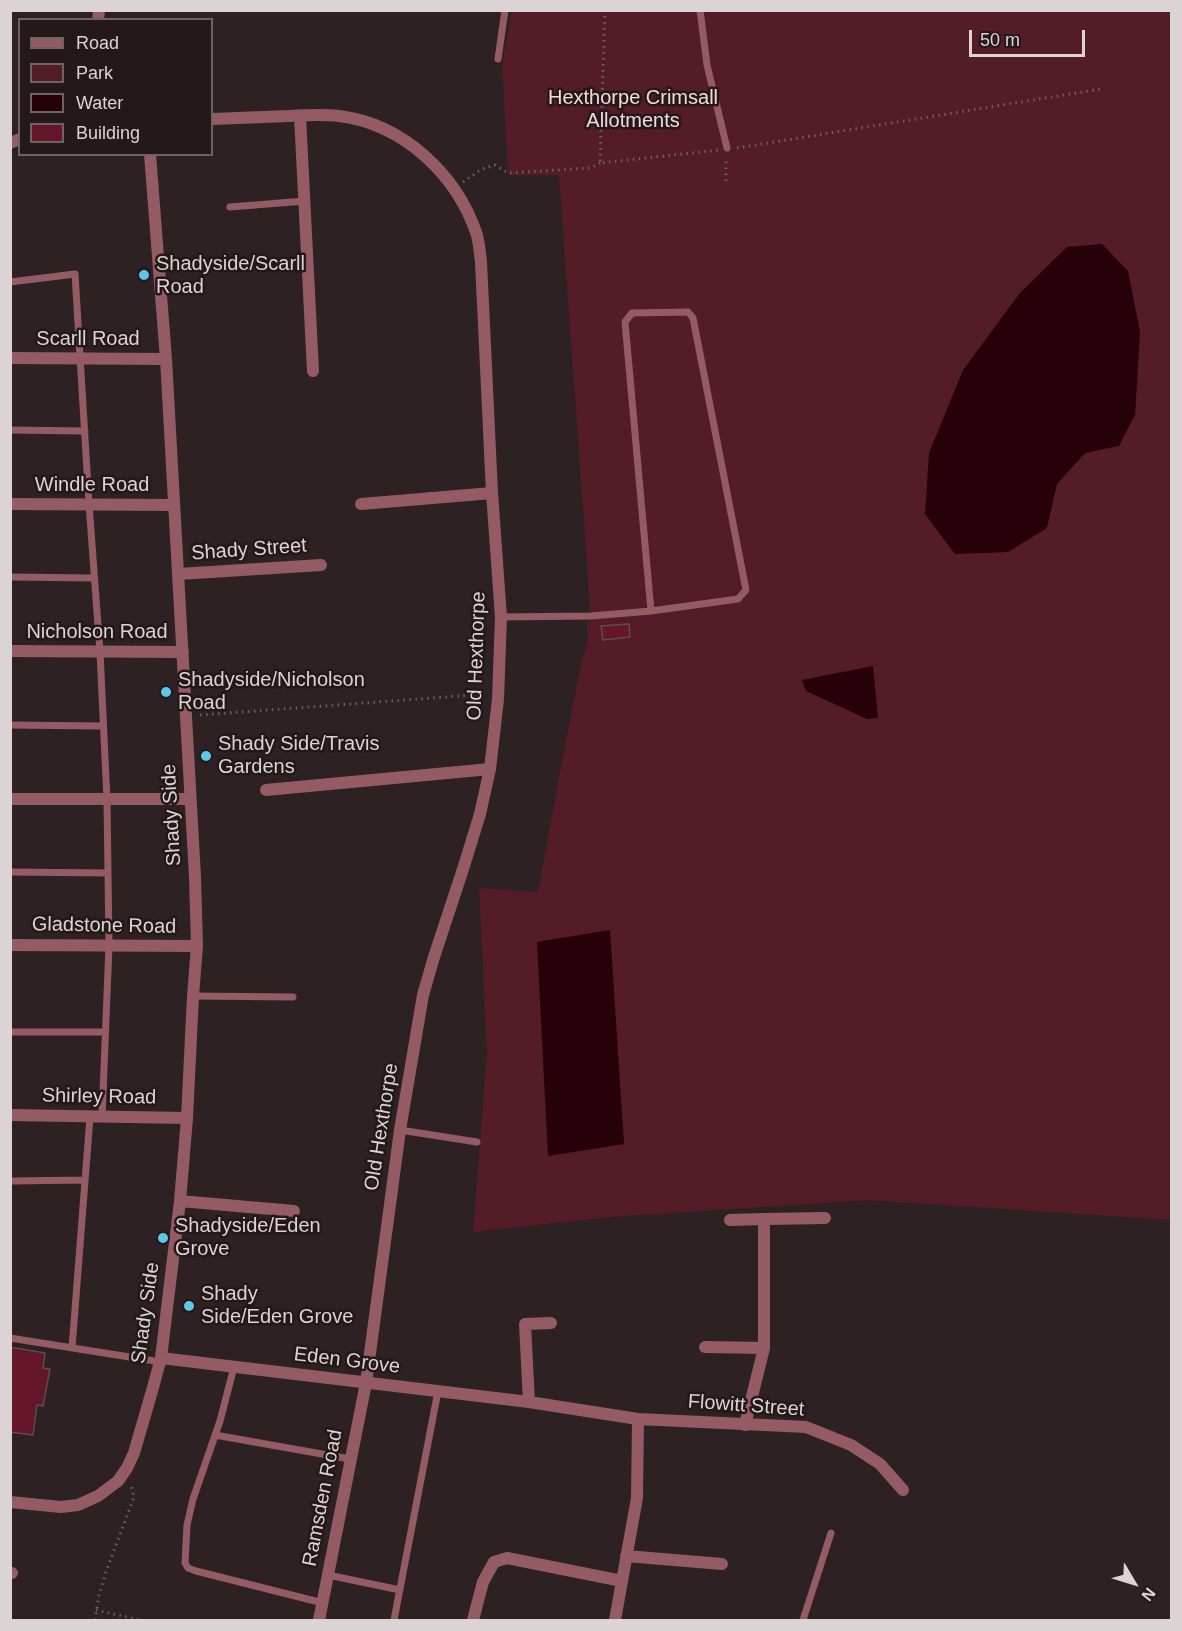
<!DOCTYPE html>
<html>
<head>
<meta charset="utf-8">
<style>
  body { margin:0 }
  #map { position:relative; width:1182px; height:1631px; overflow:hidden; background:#2e2123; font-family:Helvetica,sans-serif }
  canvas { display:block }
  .frame { position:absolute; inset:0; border:12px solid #dcd3d4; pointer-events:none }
  .legend { position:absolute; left:18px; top:18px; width:195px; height:138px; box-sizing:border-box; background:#241819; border:2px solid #6e6364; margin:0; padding:8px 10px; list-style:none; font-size:18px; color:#dcd3d4 }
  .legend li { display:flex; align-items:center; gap:12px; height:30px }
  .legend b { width:30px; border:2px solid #6e6364 }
  .north { position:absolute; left:1104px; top:1553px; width:60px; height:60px; -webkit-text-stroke:4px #241819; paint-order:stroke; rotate:128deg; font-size:16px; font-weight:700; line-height:24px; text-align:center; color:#dcd3d4 }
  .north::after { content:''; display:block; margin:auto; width:21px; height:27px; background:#dcd3d4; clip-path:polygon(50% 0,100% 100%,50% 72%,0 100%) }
  .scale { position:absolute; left:969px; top:30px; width:116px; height:27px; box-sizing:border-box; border:3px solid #dcd3d4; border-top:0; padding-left:8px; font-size:18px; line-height:21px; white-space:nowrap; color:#dcd3d4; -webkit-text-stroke:4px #241819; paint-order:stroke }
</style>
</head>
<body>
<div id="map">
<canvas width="1182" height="1631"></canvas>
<div class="frame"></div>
<ul class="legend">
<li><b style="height:8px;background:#955b64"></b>Road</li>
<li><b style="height:16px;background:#531c27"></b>Park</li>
<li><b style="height:16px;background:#260109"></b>Water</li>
<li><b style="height:16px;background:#64162a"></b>Building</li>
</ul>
<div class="north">N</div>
<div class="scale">50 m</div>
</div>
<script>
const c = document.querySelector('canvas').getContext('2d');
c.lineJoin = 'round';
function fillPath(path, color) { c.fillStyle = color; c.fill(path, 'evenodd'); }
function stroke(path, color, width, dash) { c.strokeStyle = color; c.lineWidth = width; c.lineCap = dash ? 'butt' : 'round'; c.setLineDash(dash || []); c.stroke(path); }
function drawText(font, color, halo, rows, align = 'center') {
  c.font = font + ' Helvetica,sans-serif'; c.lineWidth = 5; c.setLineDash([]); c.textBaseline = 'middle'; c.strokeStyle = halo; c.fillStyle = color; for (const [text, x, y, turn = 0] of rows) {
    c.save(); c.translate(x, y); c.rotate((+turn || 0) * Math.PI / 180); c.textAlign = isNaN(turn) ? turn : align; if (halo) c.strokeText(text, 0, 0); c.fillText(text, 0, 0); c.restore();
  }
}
fillPath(new Path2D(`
  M512,11H1171V1220L868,1200L611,1217L473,1232L487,1053L479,888L538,892L564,751L579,674L588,639L586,622L591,621L559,175H508L502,64Z`), '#531c27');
fillPath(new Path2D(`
  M1102,244L1128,271L1140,332L1135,415L1119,446L1085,453L1057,484L1047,528L1008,552L955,554L925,514L929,453L963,370L1020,293L1067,247Z
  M873,666L878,718L867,719L806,691L802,680Z
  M610,930L624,1144L548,1156L537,942Z`), '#260109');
const building = new Path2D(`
  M629,624L630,637L603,640L601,626Z
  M10,1347L45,1353L43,1368L50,1369L43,1406L37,1405L33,1435L10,1432Z`);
fillPath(building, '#64162a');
stroke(building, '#5b4d4e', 1.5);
stroke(new Path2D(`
  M605,10L600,163L719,150
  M737,148L1101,89
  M726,181V159
  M463,182L482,169L495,165L508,173L591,168L600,163
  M200,715L487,694
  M96,1610L140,1620
  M95,1620L99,1595L106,1572L134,1497L131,1484`), '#6b5f61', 3, [1.5, 4.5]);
stroke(new Path2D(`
  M700,10L707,65L727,148
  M498,59L505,10
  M230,207L305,201
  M10,282L75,274L89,504L100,652L107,800L109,946L102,1117
  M10,430L85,431
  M10,577L94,578
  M501,617L591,616L651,611L738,599L746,590L693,318L688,312L632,313L625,322L651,611
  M10,725L103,726
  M10,872L108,873
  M193,996L293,997
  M10,1032H105
  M400,1130L477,1142
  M10,1181L85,1180
  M10,1338L161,1362
  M72,1348L90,1117
  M234,1367L220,1421L193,1499L187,1525L185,1563L188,1568L196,1571L323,1603
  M215,1435L350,1459
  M328,1575L400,1590
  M394,1620L438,1391
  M803,1620L831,1533`), '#955b64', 7);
stroke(new Path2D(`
  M98,20L99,10
  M300,116L313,371
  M10,358L166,359
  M10,504L173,505
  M361,504L492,493
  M179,574L321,565
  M10,651L183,652
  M266,790L490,769
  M10,799H190
  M10,945L197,946
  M10,1115L187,1118
  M180,1201L294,1211
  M730,1220L764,1219
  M705,1347L764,1348
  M161,1358L529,1402L638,1419L806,1427L851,1445L880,1464L903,1490
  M529,1402L525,1324L551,1323
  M745,1425L764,1348V1219L825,1218
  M10,1502L61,1507L78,1505L98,1496L118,1481L127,1468L134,1453L152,1391L161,1358L180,1201L187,1118L193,996L197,946L195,877L166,359L150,154
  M626,1556L722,1564
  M10,1573H12
  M473,1620L483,1582L494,1562L507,1558L622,1581
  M615,1620L637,1498L638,1419`), '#955b64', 12);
stroke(new Path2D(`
  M212,119C237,118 263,117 289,116C305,115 323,114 339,116C404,124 457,175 477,235C479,243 480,253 481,262L492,493L501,617L498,699L490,769L480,814L464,866L434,957L423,995L400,1130L366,1383L319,1620
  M10,143L20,139`), '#955b64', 12);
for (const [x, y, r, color] of [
  [144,275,6,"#5cc7e8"],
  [166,692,6,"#5cc7e8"],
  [206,756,6,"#5cc7e8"],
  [163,1238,6,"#5cc7e8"],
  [189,1306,6,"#5cc7e8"]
]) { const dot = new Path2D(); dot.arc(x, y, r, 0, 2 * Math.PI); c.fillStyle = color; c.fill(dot); stroke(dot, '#241819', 2); }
drawText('20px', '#f3dadc', '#241819', [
  ["Hexthorpe Crimsall",633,98],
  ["Allotments",633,121]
]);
drawText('20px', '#dcd3d4', '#241819', [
  ["Shadyside/Scarll",156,264],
  ["Road",156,287],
  ["Shadyside/Nicholson",178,680],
  ["Road",178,703],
  ["Shady Side/Travis",218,744],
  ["Gardens",218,767],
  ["Shadyside/Eden",175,1226],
  ["Grove",175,1249],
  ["Shady",201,1294],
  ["Side/Eden Grove",201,1317]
], 'left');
drawText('20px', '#dcd3d4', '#241819', [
  ["Scarll Road",88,339],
  ["Windle Road",92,485],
  ["Shady Street",249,550,-4],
  ["Nicholson Road",97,632],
  ["Old Hexthorpe",477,656,-88],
  ["Shady Side",172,815,-93],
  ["Gladstone Road",104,926,1],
  ["Shirley Road",99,1097,1],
  ["Old Hexthorpe",382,1127,-81],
  ["Shady Side",146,1313,-82],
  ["Eden Grove",347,1361,7],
  ["Flowitt Street",746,1406,4],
  ["Ramsden Road",323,1498,-79]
]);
</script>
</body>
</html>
